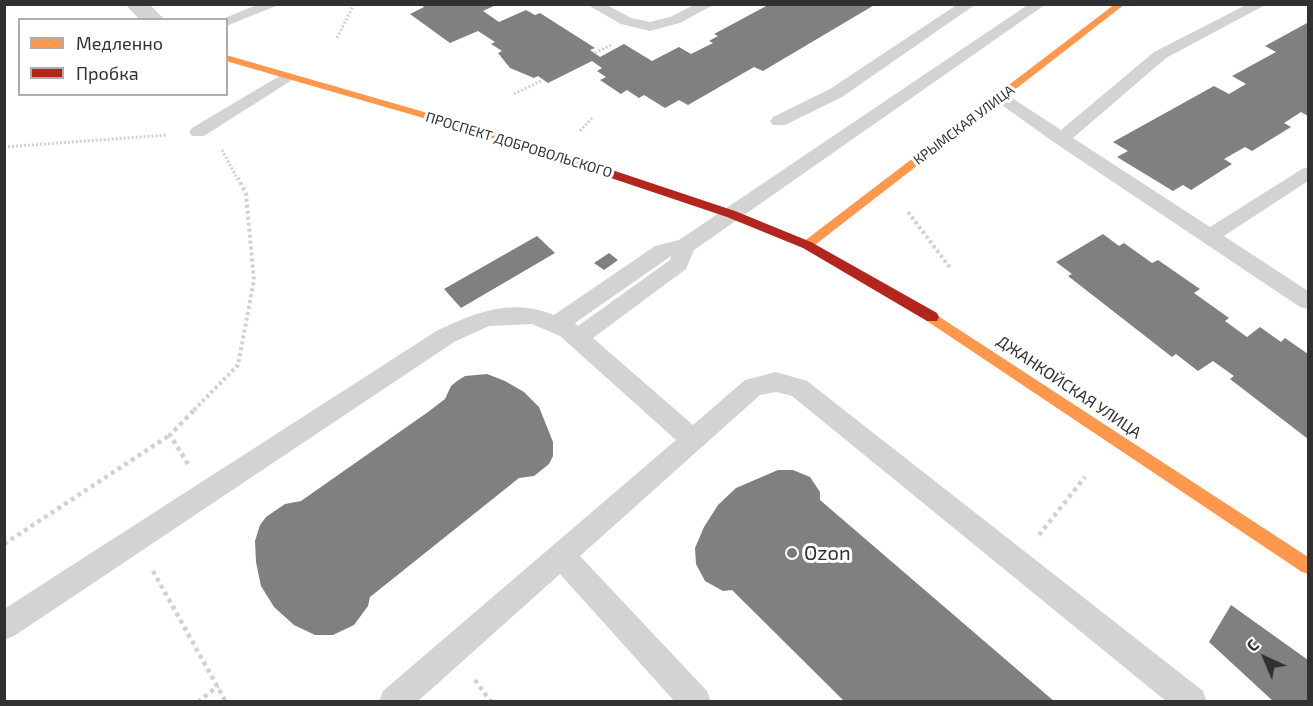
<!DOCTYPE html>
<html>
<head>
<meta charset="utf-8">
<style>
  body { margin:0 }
  #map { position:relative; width:1313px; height:706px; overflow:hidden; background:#fff; font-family:"Exo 2",sans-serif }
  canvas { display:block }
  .frame { position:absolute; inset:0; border:6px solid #313131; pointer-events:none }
  .legend { position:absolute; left:18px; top:18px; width:210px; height:78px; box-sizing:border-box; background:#fff; border:2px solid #adadad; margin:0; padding:8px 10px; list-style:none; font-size:18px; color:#313131 }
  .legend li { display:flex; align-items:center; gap:12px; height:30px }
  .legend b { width:30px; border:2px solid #adadad }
  .north { position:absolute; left:1235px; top:628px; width:60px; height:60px; -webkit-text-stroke:4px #fff; paint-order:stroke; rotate:316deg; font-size:16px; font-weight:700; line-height:24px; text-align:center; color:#313131 }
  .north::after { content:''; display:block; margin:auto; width:21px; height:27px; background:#313131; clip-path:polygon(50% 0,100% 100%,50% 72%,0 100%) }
</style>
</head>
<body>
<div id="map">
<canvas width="1313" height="706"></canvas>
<div class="frame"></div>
<ul class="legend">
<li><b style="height:8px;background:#ff974d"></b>Медленно</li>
<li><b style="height:8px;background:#b3261e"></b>Пробка</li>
</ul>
<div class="north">С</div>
</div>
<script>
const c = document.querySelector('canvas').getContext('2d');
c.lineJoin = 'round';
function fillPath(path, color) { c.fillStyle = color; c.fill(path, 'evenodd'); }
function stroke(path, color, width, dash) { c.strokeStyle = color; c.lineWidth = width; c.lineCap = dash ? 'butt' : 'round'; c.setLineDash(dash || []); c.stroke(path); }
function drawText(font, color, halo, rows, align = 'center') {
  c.font = font + ' "Exo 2",sans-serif'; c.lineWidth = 6; c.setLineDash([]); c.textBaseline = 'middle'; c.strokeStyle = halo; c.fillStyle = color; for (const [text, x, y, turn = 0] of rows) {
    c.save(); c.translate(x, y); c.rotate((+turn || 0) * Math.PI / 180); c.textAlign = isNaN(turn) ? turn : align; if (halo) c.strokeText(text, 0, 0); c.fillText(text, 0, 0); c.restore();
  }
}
fillPath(new Path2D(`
  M420,4H498L483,11L499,22L526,10L535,15L540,13L595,48L590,50L600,57L624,44L652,61L679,47L691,54L713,43L709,41L718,36L714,34L770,4H876L763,71L754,67L688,105L679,100L665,108L644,95L639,98L627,90L621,94L600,80L606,77L597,71L602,68L592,61L548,83L538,76L534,78L510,68L498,53L502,51L491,44L495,42L478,31L450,43L410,14L424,7Z
  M1307,23L1308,116L1301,112L1284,123L1291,127L1252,151L1245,147L1224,159L1232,164L1191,190L1183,185L1173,191L1117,157L1128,151L1113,142L1214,86L1229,94L1246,84L1232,76L1276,52L1265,46Z
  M1103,234L1119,246L1124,243L1152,263L1158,260L1200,289L1194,293L1229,318L1225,321L1247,337L1260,327L1281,342L1285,338L1308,354V439L1230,379L1234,376L1213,361L1198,371L1176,354L1172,357L1068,276L1072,274L1056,262Z
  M537,236L555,253L461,308L444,289Z
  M609,253L618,260L604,270L594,263Z
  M487,374L505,381L524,392L539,407L553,442V456L549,464L534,476L519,478L370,597L368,606L354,625L333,635H315L294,625L274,607L261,586L256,562L255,541L260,525L266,517L285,504L301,501L428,412L445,399L451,386L457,381L465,376Z
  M778,470H793L810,477L820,492V500L1055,702H845L732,590L723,591L705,581L696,564L695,548L704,527L718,505L736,488Z
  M1231,605L1308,660V702H1274L1209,642Z`), '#808080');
stroke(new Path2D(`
  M337,38L354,4
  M595,53L611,45
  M514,94L543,80
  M580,131L592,118
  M4,147L167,135
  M222,150L238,180`), '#d1d1d1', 3, [2, 2]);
stroke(new Path2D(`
  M908,212L951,269
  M194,410L238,365L254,280L246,194L238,178`), '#d1d1d1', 4, [3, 3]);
stroke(new Path2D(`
  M188,464L170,435L195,409
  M1039,535L1085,477
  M4,544L170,435
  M153,571L226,702
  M475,680L491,702
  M198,702L218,686`), '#d1d1d1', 4.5, [4, 4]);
fillPath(new Path2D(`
  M259,4H281L226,26V20H220Z
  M586,4H605L631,18L650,22L670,17L696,4H715L680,23L650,31L621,24Z
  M958,4H976L842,97L785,125H773L770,121L773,117L830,89Z
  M1029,4H1046L694,250L686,269L593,338L693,425L745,380L776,372L807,381L1203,691L1207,702H1167L792,396L776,392L760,395L580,556L707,691L711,702H675L560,574L417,702H379L383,691L676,440L560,336L532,324L489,326L454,342L14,636L4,640V609L438,330C478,312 510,298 554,315L655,246L679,240ZM671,256L670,260L578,326L575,323Z
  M1248,4H1267L1166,58L1073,138L1210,227L1302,169L1308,167V181L1224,236L1308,291V309L1300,307L1055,143L992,98L1000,93L1006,94L1061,130L1154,52Z
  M286,72L294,77L292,80L204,136H192L189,132L192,128Z`), '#d3d3d3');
fillPath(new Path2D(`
  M125,4H149L165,20H140Z`), '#d3d3d3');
fillPath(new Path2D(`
  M1115,4H1125L811,248H803L801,245L803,242Z
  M226,55L511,137L616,171L618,174L616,177H608L503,141L226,61Z
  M932,312L1308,557V574L1302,572L927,321L925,317L927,313Z`), '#ff974d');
fillPath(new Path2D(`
  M612,170L735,211L811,242L937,313L939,317L937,321H927L803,248L727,217L608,177L606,174Z`), '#b3261e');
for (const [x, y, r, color] of [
  [792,553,6,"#797979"]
]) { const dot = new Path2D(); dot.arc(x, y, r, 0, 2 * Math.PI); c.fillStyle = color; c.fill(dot); stroke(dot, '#fff', 2); }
drawText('14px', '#313131', '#fff', [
  ["КРЫМСКАЯ УЛИЦА",964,125,-37],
  ["ПРОСПЕКТ ДОБРОВОЛЬСКОГО",519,145,17]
]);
drawText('16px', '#313131', '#fff', [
  ["ДЖАНКОЙСКАЯ УЛИЦА",1069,387,34]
]);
drawText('20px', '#313131', '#fff', [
  ["Ozon",804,553]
], 'left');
</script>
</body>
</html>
